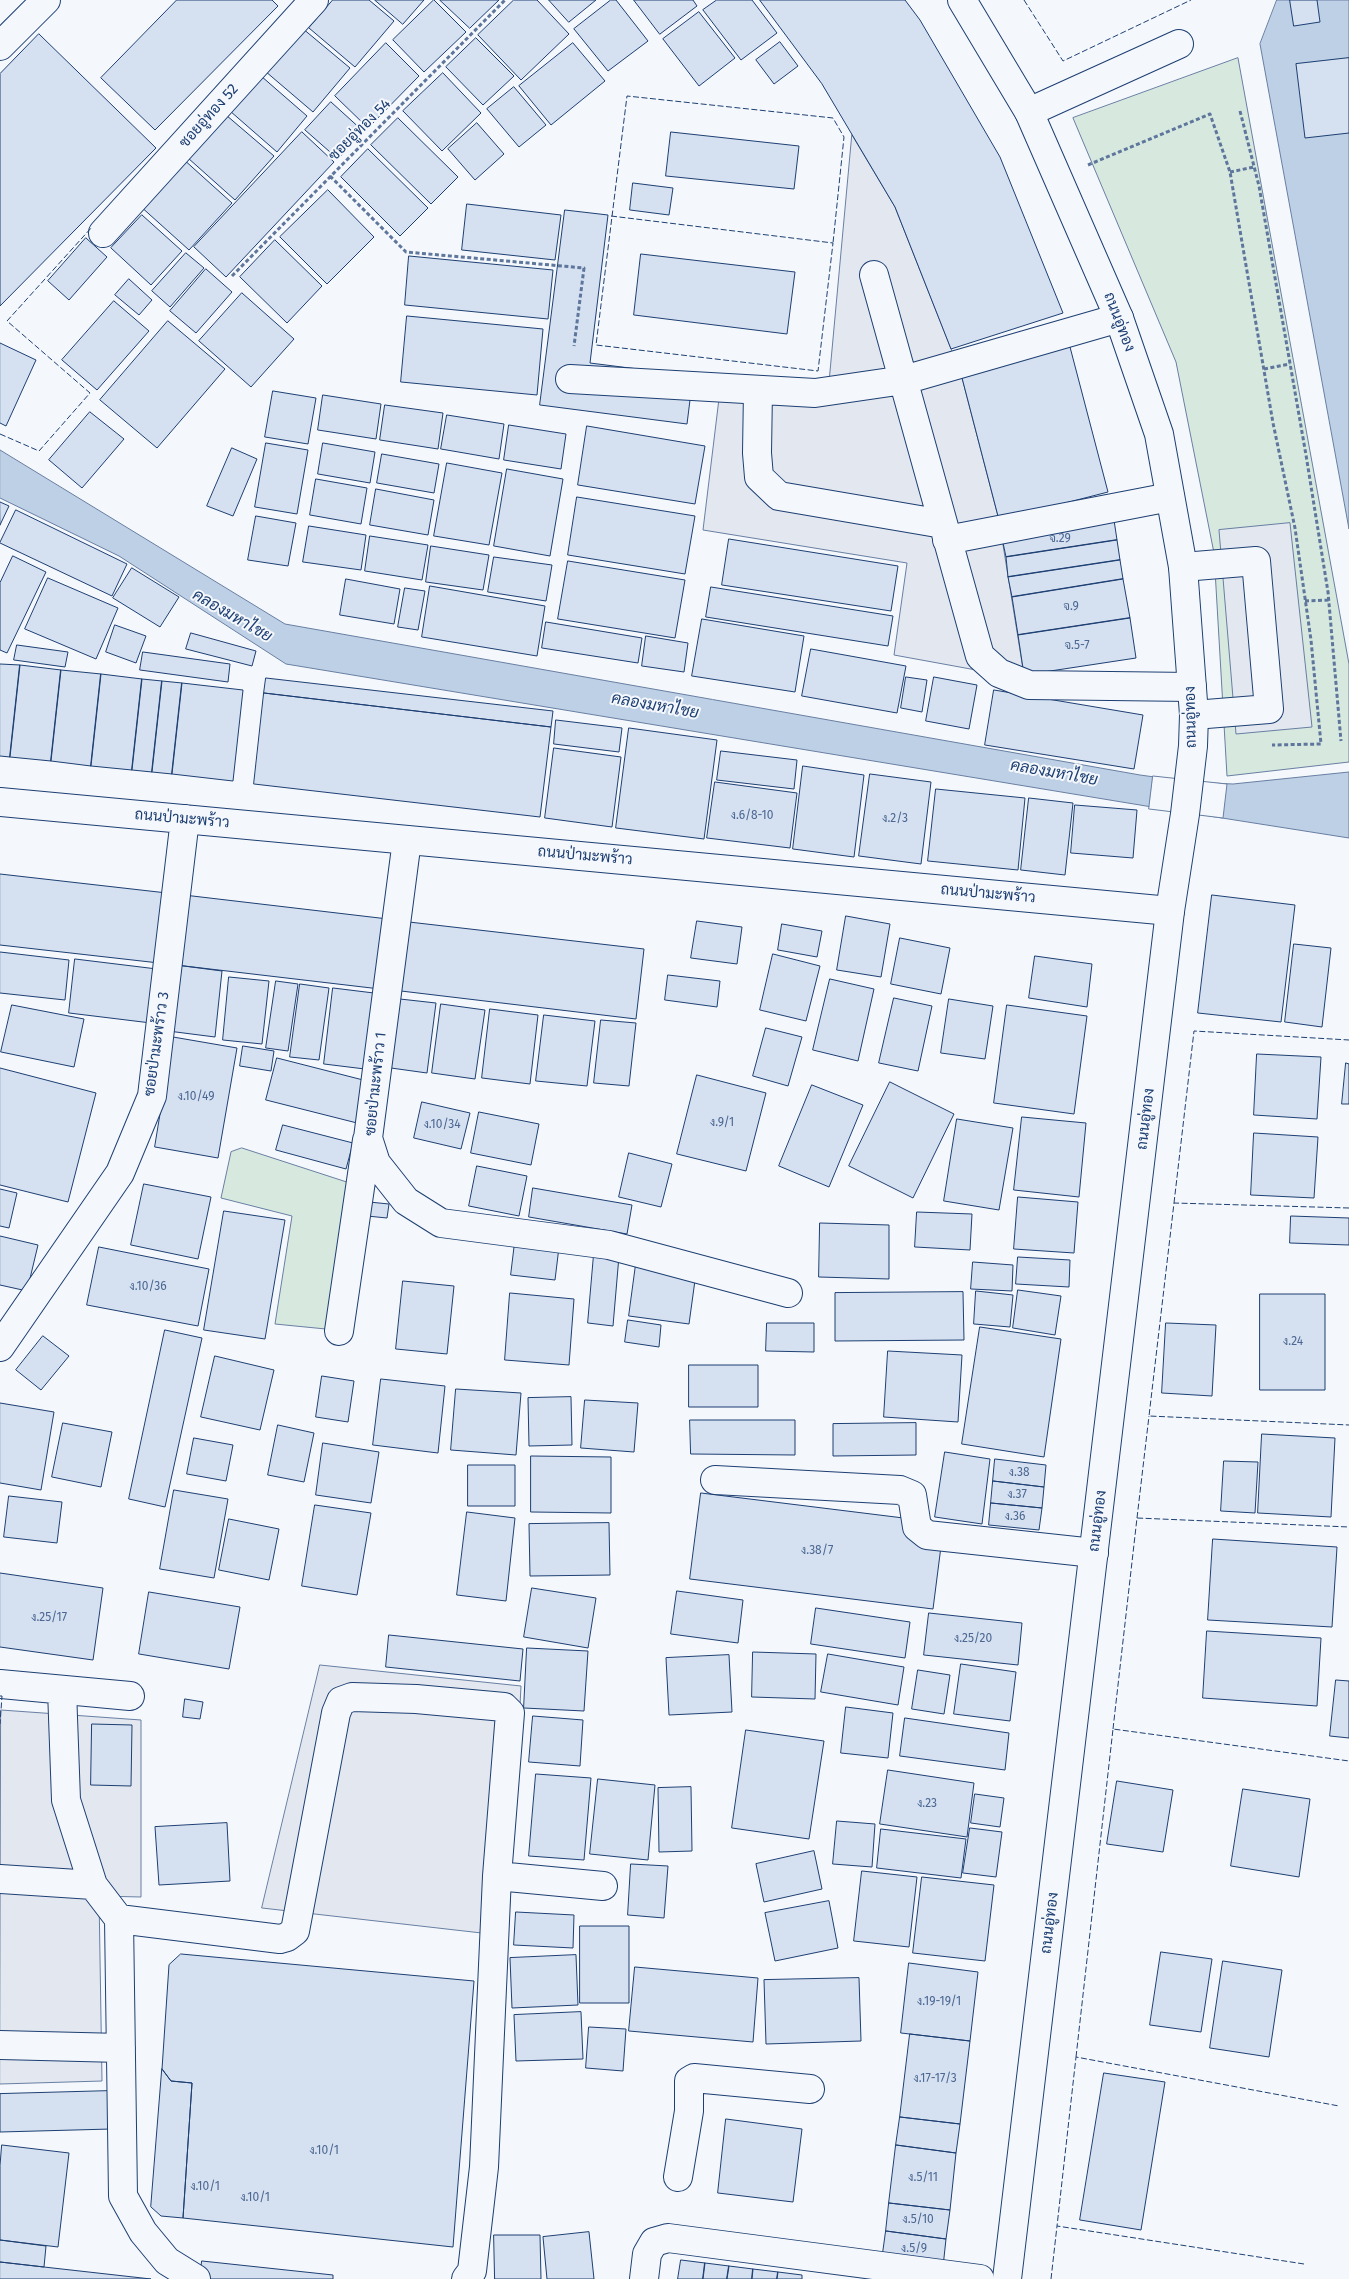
<!DOCTYPE html>
<html>
<head>
<meta charset="utf-8">
<style>
  body { margin:0 }
  canvas { display:block; background:#f4f7fb }
</style>
</head>
<body>
<canvas width="1349" height="2279"></canvas>
<script>
const c = document.querySelector('canvas').getContext('2d');
c.lineJoin = 'round';
function fillPath(path, color) { c.fillStyle = color; c.fill(path, 'evenodd'); }
function stroke(path, color, width, dash) { c.strokeStyle = color; c.lineWidth = width; c.lineCap = dash ? 'butt' : 'round'; c.setLineDash(dash || []); c.stroke(path); }
function drawText(font, color, halo, rows, align = 'center') {
  c.font = font + ' "Fira Sans",Sarabun,sans-serif'; c.lineWidth = 4; c.setLineDash([]); c.textBaseline = 'middle'; c.strokeStyle = halo; c.fillStyle = color; for (const [text, x, y, turn = 0] of rows) {
    c.save(); c.translate(x, y); c.rotate((+turn || 0) * Math.PI / 180); c.textAlign = isNaN(turn) ? turn : align; if (halo) c.strokeText(text, 0, 0); c.fillText(text, 0, 0); c.restore();
  }
}
const green = new Path2D(`
  M1238,58L1349,664V762L1227,776L1214,553L1176,362L1073,118Z
  M242,1148L359,1186L336,1330L275,1324L292,1216L221,1198L231,1152Z`);
fillPath(green, '#d7e8df');
stroke(green, '#687fa3', 1);
const parking = new Path2D(`
  M852,135L895,207L961,374L999,520L1024,675L998,674L894,655L907,563L703,530L722,374L828,389Z
  M1290,523L1312,727L1236,734L1219,530Z
  M320,1665L521,1686L508,1936L262,1908Z
  M1,1710L141,1720V1897L99,1896L102,2081L0,2084Z`);
fillPath(parking, '#e3e8f0');
stroke(parking, '#687fa3', 1);
const water = new Path2D(`
  M1277,0H1349V529L1260,44Z
  M0,450L285,624L1140,775L1191,782L1233,784L1349,772V838L1146,806L286,664L119,556L0,498Z`);
fillPath(water, '#bed0e5');
stroke(water, '#687fa3', 1);
const pier = new Path2D(`
  M1153,776L1227,784L1223,818L1149,809Z`);
fillPath(pier, '#f4f7fb');
stroke(pier, '#687fa3', 1);
const building = new Path2D(`
  M177,0H272L278,6L155,130L101,78Z
  M333,0H369L394,21L355,67L309,28Z
  M375,0H424L403,24Z
  M434,0L466,32L424,72L393,40Z
  M440,0H499L470,28Z
  M514,0H537L569,34L521,80L478,35Z
  M549,0H596L569,22Z
  M611,0H616L648,41L608,71L574,29Z
  M634,0H693L697,6L660,34Z
  M717,0H752L777,33L741,60L703,10Z
  M760,0H905L920,20L1000,157L1063,313L951,349L895,207L822,84Z
  M1290,0H1317L1320,22L1294,26Z
  M699,12L735,58L699,86L663,39Z
  M302,28L350,68L313,112L265,71Z
  M39,34L156,148L0,306V74Z
  M476,38L514,76L483,105L446,67Z
  M780,42L798,66L774,84L756,60Z
  M386,43L419,76L368,128L335,96Z
  M573,43L605,81L551,125L519,86Z
  M1349,58V133L1305,138L1296,64Z
  M443,73L481,113L442,151L403,111Z
  M261,76L307,116L277,152L230,111Z
  M514,87L546,125L519,147L487,109Z
  M331,102L363,131L338,159L305,130Z
  M226,115L274,156L235,200L188,158Z
  M398,118L458,177L431,204L371,145Z
  M477,123L504,154L475,180L448,149Z
  M302,132L334,162L226,277L194,247Z
  M671,132L799,146L794,189L666,176Z
  M368,149L428,208L400,236L341,177Z
  M182,158L232,203L189,250L139,205Z
  M633,183L673,188L669,215L630,210Z
  M328,190L374,237L327,284L280,237Z
  M467,204L561,215L555,260L462,250Z
  M565,210L608,215L590,363L693,376L687,424L540,405Z
  M142,215L182,251L151,285L111,248Z
  M86,238L107,257L69,300L48,281Z
  M275,240L322,286L287,323L240,277Z
  M186,253L204,268L170,307L152,291Z
  M641,254L795,272L787,334L634,315Z
  M409,256L553,270L548,319L405,305Z
  M206,269L232,292L196,333L170,311Z
  M129,279L152,300L139,315L115,295Z
  M242,293L294,339L251,387L199,341Z
  M114,301L149,331L97,390L62,360Z
  M407,316L543,329L537,395L401,382Z
  M168,321L225,369L157,448L100,400Z
  M0,343L36,360L6,426L0,423Z
  M1070,347L1108,492L999,520L961,374Z
  M273,391L316,398L308,444L265,437Z
  M323,395L381,404L376,439L318,430Z
  M385,405L443,413L438,449L380,440Z
  M90,412L124,439L82,488L49,460Z
  M447,415L504,424L499,459L441,449Z
  M509,425L566,434L561,469L504,460Z
  M587,426L705,446L695,504L578,485Z
  M266,443L308,450L297,514L255,507Z
  M323,443L375,452L370,483L318,474Z
  M232,448L257,459L233,516L207,506Z
  M382,454L439,464L434,493L377,483Z
  M447,463L502,473L489,545L434,536Z
  M507,469L563,479L550,556L494,546Z
  M316,479L367,488L361,524L310,515Z
  M376,489L434,500L428,535L370,525Z
  M577,497L695,516L685,574L568,555Z
  M0,502L9,506L0,525Z
  M16,510L127,564L112,596L0,543Z
  M256,516L296,523L288,566L248,560Z
  M1114,520L1117,540L1006,557L1002,538Z
  M309,526L366,535L361,570L303,562Z
  M370,536L428,545L422,580L365,571Z
  M729,539L898,566L891,611L722,585Z
  M1117,540L1120,560L1008,577L1006,557Z
  M431,546L489,555L483,590L426,582Z
  M13,556L46,572L7,653L0,650V583Z
  M494,557L552,565L546,601L488,592Z
  M1120,560L1123,579L1012,597L1008,577Z
  M568,561L685,580L675,638L558,619Z
  M132,568L179,597L160,627L113,598Z
  M48,578L118,608L96,659L25,629Z
  M346,579L400,589L394,624L340,615Z
  M1123,579L1130,618L1018,635L1012,597Z
  M430,586L545,606L537,656L422,637Z
  M711,587L893,616L888,646L706,617Z
  M405,588L425,591L418,630L398,627Z
  M1130,618L1136,658L1024,675L1018,635Z
  M702,619L804,636L795,692L692,676Z
  M546,622L642,638L638,663L542,648Z
  M115,625L146,636L136,663L106,652Z
  M191,633L256,651L252,666L186,649Z
  M646,636L688,643L684,672L642,666Z
  M17,645L68,652L65,667L14,660Z
  M811,649L906,666L897,713L802,696Z
  M143,652L230,664L228,682L140,670Z
  M0,664L20,665L10,757L0,756Z
  M20,665L61,670L51,761L10,757Z
  M61,670L101,674L91,766L51,761Z
  M101,674L142,679L132,770L91,766Z
  M906,677L927,680L922,712L901,708Z
  M934,677L977,685L969,729L926,721Z
  M266,678L553,711L551,727L264,693Z
  M142,679L162,681L152,772L132,770Z
  M162,681L182,683L172,774L152,772Z
  M182,683L243,690L233,781L172,774Z
  M994,690L1143,715L1134,769L985,745Z
  M264,693L551,727L540,817L254,784Z
  M556,720L622,728L619,752L554,744Z
  M629,728L717,740L704,839L616,828Z
  M554,748L621,757L612,827L545,818Z
  M721,751L797,760L794,789L717,780Z
  M803,766L864,775L854,857L793,849Z
  M870,774L931,782L921,864L859,856Z
  M715,782L797,793L790,848L707,838Z
  M936,789L1025,798L1018,870L928,861Z
  M1029,798L1073,803L1065,875L1021,870Z
  M1075,805L1137,810L1133,858L1071,853Z
  M0,874L167,893L159,963L0,945Z
  M184,895L388,919L380,989L176,965Z
  M1212,895L1295,905L1281,1022L1198,1013Z
  M846,916L890,924L881,977L837,970Z
  M697,921L742,927L737,964L691,958Z
  M409,922L644,949L636,1019L401,991Z
  M782,924L822,931L817,957L778,950Z
  M900,938L950,948L941,994L891,984Z
  M1294,944L1331,948L1322,1027L1285,1022Z
  M0,952L69,960L65,1000L0,993Z
  M773,954L820,966L806,1021L760,1010Z
  M1035,956L1092,964L1087,1007L1029,998Z
  M75,959L157,969L151,1023L69,1013Z
  M176,965L222,971L215,1037L168,1031Z
  M668,975L720,981L717,1007L665,1000Z
  M229,977L269,981L262,1044L223,1040Z
  M830,979L874,989L858,1061L813,1050Z
  M276,981L298,984L288,1051L266,1048Z
  M300,984L329,988L319,1060L290,1057Z
  M333,988L382,994L373,1070L324,1064Z
  M894,998L932,1006L918,1071L879,1063Z
  M400,999L436,1003L427,1073L391,1068Z
  M949,999L993,1006L985,1059L941,1053Z
  M441,1004L485,1010L475,1079L432,1073Z
  M12,1005L84,1019L74,1067L1,1052Z
  M1007,1005L1087,1016L1074,1114L994,1103Z
  M490,1009L538,1015L530,1084L482,1078Z
  M544,1015L595,1021L587,1086L536,1081Z
  M601,1020L636,1023L629,1086L594,1083Z
  M766,1028L802,1037L788,1086L753,1076Z
  M173,1037L237,1048L218,1158L155,1147Z
  M243,1046L274,1051L271,1071L240,1066Z
  M1257,1054L1321,1057L1317,1119L1254,1115Z
  M277,1058L371,1082L361,1124L266,1100Z
  M1346,1063L1349,1064V1104H1342Z
  M0,1068L96,1093L68,1202L0,1185Z
  M697,1075L766,1093L746,1171L677,1154Z
  M890,1082L954,1114L913,1198L849,1166Z
  M812,1085L863,1105L829,1187L779,1166Z
  M422,1102L470,1113L461,1149L414,1138Z
  M479,1112L539,1124L531,1165L471,1153Z
  M1022,1117L1086,1123L1079,1197L1014,1190Z
  M957,1119L1013,1128L999,1210L944,1201Z
  M283,1125L353,1143L346,1169L276,1150Z
  M1254,1133L1318,1137L1314,1198L1251,1195Z
  M629,1153L672,1164L661,1207L619,1197Z
  M477,1166L527,1176L519,1216L469,1206Z
  M144,1184L211,1197L198,1259L131,1245Z
  M533,1188L632,1205L627,1234L529,1217Z
  M0,1189L17,1193L9,1228L0,1226Z
  M1018,1197L1078,1202L1074,1253L1014,1249Z
  M369,1202L389,1204L387,1218L367,1216Z
  M224,1211L285,1220L265,1339L204,1330Z
  M917,1212L972,1214L970,1250L915,1247Z
  M1291,1216L1349,1218V1245L1290,1243Z
  M820,1223L889,1225V1279L819,1277Z
  M0,1236L38,1245L27,1291L0,1285Z
  M515,1242L559,1247L555,1280L511,1275Z
  M99,1247L209,1269L198,1326L87,1305Z
  M594,1254L619,1256L613,1326L588,1323Z
  M1018,1257L1070,1260L1069,1287L1016,1284Z
  M973,1262L1013,1265L1012,1291L971,1289Z
  M636,1264L696,1273L689,1324L629,1316Z
  M403,1281L454,1286L447,1354L396,1349Z
  M1018,1290L1061,1296L1055,1335L1013,1328Z
  M976,1291L1013,1295L1010,1327L974,1324Z
  M963,1292L964,1340L835,1341V1293Z
  M510,1293L574,1299L569,1365L505,1360Z
  M1260,1294H1325V1390H1260Z
  M628,1320L661,1325L659,1347L625,1342Z
  M767,1323H814V1352L766,1351Z
  M1166,1323L1216,1325L1212,1396L1162,1393Z
  M980,1327L1061,1339L1044,1457L962,1444Z
  M165,1330L202,1338L165,1507L129,1499Z
  M43,1336L69,1356L41,1390L16,1370Z
  M888,1351L962,1355L958,1422L884,1417Z
  M215,1356L274,1370L260,1430L201,1417Z
  M689,1365H758V1407H689Z
  M322,1376L354,1381L348,1422L316,1417Z
  M381,1379L445,1386L438,1453L373,1445Z
  M456,1389L521,1393L516,1455L451,1450Z
  M571,1397L572,1445L529,1446L528,1398Z
  M585,1400L638,1403L634,1452L581,1448Z
  M0,1403L54,1412L41,1490L0,1483Z
  M690,1420H795V1455L691,1454Z
  M63,1423L112,1432L101,1487L52,1477Z
  M916,1423V1455L833,1456V1424Z
  M278,1425L314,1433L304,1482L268,1475Z
  M1262,1434L1335,1438L1331,1517L1258,1513Z
  M194,1438L233,1445L226,1481L187,1474Z
  M323,1443L379,1452L371,1503L316,1495Z
  M945,1452L990,1459L982,1524L935,1517Z
  M531,1456L611,1457V1513L531,1512Z
  M995,1459L1046,1465L1044,1487L993,1481Z
  M1224,1461L1258,1462L1255,1513L1221,1511Z
  M468,1465H515V1506H468Z
  M993,1481L1044,1487L1042,1508L991,1503Z
  M174,1490L228,1499L214,1578L160,1569Z
  M701,1493L944,1523L933,1609L690,1579Z
  M9,1496L62,1502L57,1543L4,1537Z
  M991,1503L1042,1508L1039,1530L989,1525Z
  M315,1505L371,1513L357,1595L302,1586Z
  M467,1512L515,1518L506,1601L457,1595Z
  M229,1519L279,1529L269,1580L219,1570Z
  M609,1523L610,1575L530,1576L529,1524Z
  M1213,1539L1337,1547L1332,1627L1208,1620Z
  M0,1573L103,1588L93,1660L0,1647Z
  M532,1588L596,1598L588,1648L524,1637Z
  M677,1591L743,1600L738,1643L671,1634Z
  M149,1592L240,1607L229,1669L139,1654Z
  M816,1608L910,1622L905,1658L811,1644Z
  M929,1613L1022,1623L1018,1665L924,1655Z
  M1207,1631L1321,1638L1317,1706L1203,1698Z
  M389,1635L523,1649L520,1681L386,1667Z
  M527,1648L588,1651L584,1711L524,1708Z
  M753,1652L816,1654L815,1699L752,1697Z
  M828,1654L904,1667L898,1705L821,1692Z
  M729,1655L732,1712L669,1715L666,1658Z
  M961,1664L1016,1672L1010,1721L954,1714Z
  M918,1670L950,1675L944,1714L912,1709Z
  M1336,1680L1349,1681V1738L1330,1736Z
  M185,1699L203,1702L200,1719L183,1717Z
  M846,1707L893,1713L888,1758L841,1753Z
  M533,1716L583,1720L580,1766L529,1762Z
  M905,1718L1009,1733L1005,1770L900,1756Z
  M92,1724L132,1725L131,1786L91,1785Z
  M746,1730L824,1741L809,1839L732,1828Z
  M888,1770L974,1783L967,1837L880,1824Z
  M536,1774L591,1778L584,1860L529,1856Z
  M598,1779L655,1785L648,1860L590,1854Z
  M1117,1781L1173,1790L1163,1852L1107,1844Z
  M691,1787L692,1851L659,1852L658,1788Z
  M1243,1789L1310,1799L1299,1877L1231,1866Z
  M975,1794L1004,1798L1000,1827L971,1823Z
  M837,1821L875,1824L872,1867L833,1864Z
  M227,1823L230,1881L159,1885L155,1827Z
  M970,1828L1002,1832L996,1877L963,1873Z
  M881,1829L966,1839L961,1878L877,1868Z
  M814,1851L822,1889L764,1902L756,1864Z
  M631,1864L668,1866L664,1918L628,1915Z
  M862,1871L917,1877L909,1947L854,1941Z
  M922,1877L994,1885L985,1961L913,1953Z
  M829,1901L838,1948L775,1961L765,1913Z
  M516,1912L574,1915L573,1948L514,1945Z
  M580,1926H629V2003H580Z
  M1161,1952L1212,1959L1201,2032L1150,2025Z
  M181,1954L474,1981L453,2247L183,2218L192,2083L171,2081L162,2069L169,1965Z
  M576,1955L578,2005L512,2008L510,1958Z
  M1223,1961L1282,1970L1269,2057L1210,2048Z
  M909,1963L978,1972L970,2041L901,2033Z
  M635,1967L758,1978L753,2042L629,2031Z
  M859,1978L861,2041L766,2044L764,1980Z
  M581,2012L583,2059L516,2061L514,2015Z
  M589,2027L626,2029L623,2071L586,2068Z
  M910,2034L970,2041L960,2124L900,2117Z
  M162,2069L171,2081L192,2083L183,2218L161,2216L151,2207Z
  M1104,2073L1165,2082L1141,2230L1080,2220Z
  M110,2091L111,2129L0,2132V2094Z
  M900,2117L960,2124L956,2153L896,2145Z
  M726,2119L802,2129L793,2202L718,2193Z
  M2,2145L69,2153L58,2247L0,2240V2166Z
  M896,2145L956,2153L950,2210L889,2203Z
  M889,2203L950,2210L946,2239L886,2231Z
  M886,2231L946,2239L943,2267L882,2260Z
  M589,2232L594,2279H547L543,2237Z
  M494,2235H540L541,2279H495Z
  M0,2240L46,2246L44,2267L0,2262Z
  M681,2260L705,2263L703,2279H678Z
  M202,2261L333,2275V2279H200Z
  M0,2262L44,2267L151,2279H0Z
  M705,2263L729,2266L727,2279H703Z
  M729,2266L753,2269L752,2279H727Z
  M753,2269L778,2272L777,2279H752Z
  M778,2272L802,2275V2279H777Z`);
fillPath(building, '#d5e0f0');
stroke(building, '#1d3f73', 1);
const minor = new Path2D(`
  M0,46L46,0
  M1029,112L1179,44
  M103,233L314,0
  M874,275L980,656L999,673L1029,685L1192,687
  M570,379L815,393L904,380L1119,318
  M758,390L757,453L759,477L779,496L943,524
  M947,540L1170,497
  M1183,567L1256,561L1269,709L1194,715
  M0,802L1170,911
  M407,840L368,1138L376,1163L406,1201L441,1223L609,1245L788,1293
  M339,1331L367,1140
  M0,1347L120,1173L152,1096L185,819
  M715,1480L900,1490L912,1495L917,1527L927,1535L1094,1553
  M0,1684L130,1696
  M62,1690L66,1800L93,1885
  M497,1876L603,1886
  M0,1879L93,1885L119,1919L123,2196L143,2232L167,2261L196,2279
  M119,1919L280,1939L287,1937L295,1931L336,1713L341,1701L352,1697L416,1699L504,1707L510,1713L497,1876L484,2167L472,2271L466,2279
  M0,2045L121,2048
  M678,2177L689,2111V2081L694,2078L810,2089
  M644,2279L647,2254L654,2242L668,2238L980,2279`);
const major = new Path2D(`
  M962,0L1029,112L1119,318L1159,434L1183,567L1194,715L1193,746L1185,814L1170,911L1007,2279`);
stroke(minor, '#1d3f73', 30);
stroke(major, '#1d3f73', 30);
stroke(new Path2D(`
  M1240,111L1259,186L1306,455L1328,592L1341,741
  M1088,165L1210,114L1230,172L1273,423L1295,528L1311,640L1321,744L1272,745
  M1230,172L1254,167
  M330,176L406,252L584,268L574,346
  M232,276L505,0
  M1264,369L1290,364
  M1305,601L1329,600`), '#5e769c', 3, [4, 2.5]);
stroke(minor, '#f4f7fb', 28);
stroke(major, '#f4f7fb', 28);
stroke(new Path2D(`
  M1024,0L1063,61L1191,0
  M611,216L833,243L818,371L596,345L627,96L833,118L844,137L833,243
  M0,434L39,451L90,393L7,321L92,227
  M1174,1203L1194,1031L1349,1040
  M1349,1208L1174,1203L1149,1416L1349,1425
  M1137,1518L1149,1416
  M0,1696H2L0,1724
  M1113,1729L1137,1518L1349,1527
  M1076,2057L1113,1729L1349,1761
  M1304,2264L1057,2226L1076,2057L1339,2106
  M1051,2279L1057,2226`), '#1d3f73', 1, [6, 2.5]);
drawText('12px', '#4b6792', null, [
  ["จ.29",1060,539],
  ["จ.9",1071,607],
  ["จ.5-7",1077,646],
  ["ง.6/8-10",752,816],
  ["ง.2/3",895,819],
  ["ง.10/49",196,1097],
  ["ง.9/1",722,1123],
  ["ง.10/34",442,1125],
  ["ง.10/36",148,1287],
  ["ง.24",1293,1342],
  ["ง.38",1019,1473],
  ["ง.37",1017,1495],
  ["ง.36",1015,1517],
  ["ง.38/7",817,1551],
  ["ง.25/17",49,1618],
  ["ง.25/20",973,1639],
  ["ง.23",927,1804],
  ["ง.19-19/1",939,2002],
  ["ง.17-17/3",935,2079],
  ["ง.10/1",324,2151],
  ["ง.5/11",923,2178],
  ["ง.10/1",205,2187],
  ["ง.10/1",255,2198],
  ["ง.5/10",918,2220],
  ["ง.5/9",914,2249]
]);
drawText('15px', '#1d3f73', '#f4f7fb', [
  ["ซอยอู่ทอง 52",209,116,-48],
  ["ซอยอู่ทอง 54",360,130,-45],
  ["ถนนอู่ทอง",1119,322,69],
  ["ถนนอู่ทอง",1191,717,-91],
  ["ถนนป่ามะพร้าว",182,819,5],
  ["ถนนป่ามะพร้าว",585,856,5],
  ["ถนนป่ามะพร้าว",988,894,5],
  ["ซอยป่ามะพร้าว 3",157,1044,-82],
  ["ซอยป่ามะพร้าว 1",376,1084,-84],
  ["ถนนอู่ทอง",1146,1119,-83],
  ["ถนนอู่ทอง",1098,1521,-83],
  ["ถนนอู่ทอง",1050,1923,-83]
]);
drawText('italic 16px', '#1d3f73', '#f4f7fb', [
  ["คลองมหาไชย",232,616,30],
  ["คลองมหาไชย",655,706,10],
  ["คลองมหาไชย",1054,773,10]
]);
</script>
</body>
</html>
